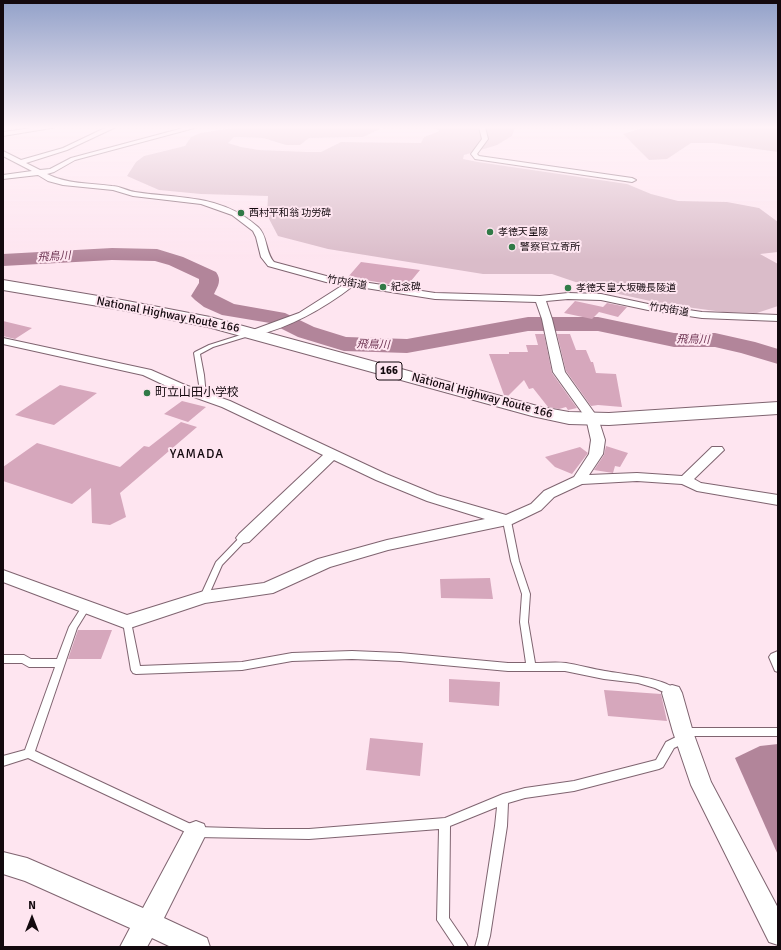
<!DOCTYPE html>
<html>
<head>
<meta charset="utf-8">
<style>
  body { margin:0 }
  #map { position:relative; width:781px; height:950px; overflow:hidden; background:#fee5f0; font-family:Signika,sans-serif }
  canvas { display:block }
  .frame { position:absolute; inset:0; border:4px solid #13090e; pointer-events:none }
  .north { position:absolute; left:12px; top:898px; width:40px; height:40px; -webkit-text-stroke:3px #fee5f0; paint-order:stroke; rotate:0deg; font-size:11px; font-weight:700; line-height:16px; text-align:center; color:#13090e }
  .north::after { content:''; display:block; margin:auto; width:14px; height:18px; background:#13090e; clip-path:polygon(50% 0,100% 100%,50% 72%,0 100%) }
</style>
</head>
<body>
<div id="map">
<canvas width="781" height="950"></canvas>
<div class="frame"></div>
<div class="north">N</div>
</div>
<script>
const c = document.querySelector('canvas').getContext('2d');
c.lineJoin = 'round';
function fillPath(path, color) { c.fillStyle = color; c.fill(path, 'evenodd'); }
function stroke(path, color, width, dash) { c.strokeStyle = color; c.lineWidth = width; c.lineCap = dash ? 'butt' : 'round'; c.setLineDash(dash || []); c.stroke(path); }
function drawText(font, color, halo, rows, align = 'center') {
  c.font = font + ' Signika,"Noto Sans JP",sans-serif'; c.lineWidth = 4; c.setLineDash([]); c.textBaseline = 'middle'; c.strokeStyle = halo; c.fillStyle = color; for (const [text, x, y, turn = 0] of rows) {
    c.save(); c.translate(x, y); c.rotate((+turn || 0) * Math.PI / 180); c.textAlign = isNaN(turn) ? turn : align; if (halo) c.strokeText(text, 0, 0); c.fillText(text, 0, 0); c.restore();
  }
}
fillPath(new Path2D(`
  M272,127L382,128L363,137L309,138L300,145H286L263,138L234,137L228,143L241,147L259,150L308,152H321L341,142L421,143L424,137L440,131L430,127H515L512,136L497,145L464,155L463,159L478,162L627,184L651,194L678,201L727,202L759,208L778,222V252L760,254L778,264V306L757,313L723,312L664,304L596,289L552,274H483L328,249L278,236L267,215L268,196L201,194L159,190L127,176L136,162L144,156L185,146L191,137L201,133L232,128Z
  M646,127H778V152L714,143H691L667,159L649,160L623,134Z`), '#dabcc9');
fillPath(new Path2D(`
  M778,744V855L735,758L760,746Z`), '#b2859a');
fillPath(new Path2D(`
  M112,248L157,249L183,257L216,272C222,280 218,286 214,294L234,304L285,313L314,327L346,337L407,339L528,317H598L674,333H715L755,342L778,349V364L741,353L715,347H674L598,331H528L407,353L344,351L298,337L270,323L222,315L204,307L195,300L191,296L199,283V279L169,265L155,261L112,260L3,266V254Z`), '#b2859a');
fillPath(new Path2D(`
  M361,262L420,270L406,287L348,277Z
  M575,301L603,307L607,303L627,307L618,317L599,312L592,319L564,313Z
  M3,321L32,328L15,339L3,336Z
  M535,334H544L552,373L577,408L568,410L566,407L559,409L548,407L533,388L529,389L524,380L508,396L504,395L489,354H509V352H528L526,345H538Z
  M557,334H570L576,350H586L591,362H593L596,373L616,374L622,407L598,405L591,406L566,371Z
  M60,385L97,393L54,425L15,415Z
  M182,401L206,407L188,422L164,414Z
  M181,422L197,427L120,493L126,517L110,525L92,523L91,488L72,504L3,481V467L37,443L120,467L144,446L149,447Z
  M606,446L628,453L620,467L615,466L613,473L594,470L604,455Z
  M580,447L588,453L572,474L555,467L545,457Z
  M490,578L493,599L441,598L440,579Z
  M78,630H112L101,659H68Z
  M449,679L500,682L499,706L449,702Z
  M604,690L661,694L667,721L608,716Z
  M370,738L423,743L420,776L366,770Z`), '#d6a7bc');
const lane = new Path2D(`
  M250,332L253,334L252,335L213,347L200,354L204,375L206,396L203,398L201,397L194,353L195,352L209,345Z
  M504,519H507L511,521L519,561L530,594L528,622L535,663C545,663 556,662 566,663C579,665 592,669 605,671C620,674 670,678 677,692L675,695L672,696L655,688L638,683L604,679L565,671H508L400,661L352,659L292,661L242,670L136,674L133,673L131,670L123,622L124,620L127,619L130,620L131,622L140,666L242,662L292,653L352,651L400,653L508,663H526L520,622L522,594L511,561L503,521Z
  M244,535L247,536L248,538L222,565L207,599L204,600L201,599L200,597L216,562L241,536Z
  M86,604L89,605L90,607L77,628L35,751L197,827L265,829H309L445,818L503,794L525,788L574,781L656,760L666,742L680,735L678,732L679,729L683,728H778V736H689L690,738L689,741L674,748L663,767L659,769L574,791L525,798L508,803L507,826L490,936L487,947H475L478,936L495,826L497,807L450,826L449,918L466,943L468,947H455L437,920L439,829L309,839L196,837L28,758L3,766V756L25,750L55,667H29L22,663H3V655H24L31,659H57L69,627L83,605Z
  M778,651V672L775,671L769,657L771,654Z`);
const street = new Path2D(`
  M39,127H57L3,136V132Z
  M107,127H116L67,150L26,163L40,170L50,169L71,158L187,127H198L75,160L54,172L47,174C66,184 90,183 112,186C120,186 127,191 135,192C180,199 221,194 258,227C268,236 265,252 274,262L330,277L435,293L540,296L568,293L601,294L648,304L702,312L778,315V321L702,318L648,310L601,300L568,299L546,301L552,319L565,372L598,418L605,440L603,454L589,475L637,473L682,476L712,447H722L724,450L694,479L701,483L778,495V505L697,491L682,484L637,481L582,484L554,497L541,510L512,524L388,550L330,567L273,593L205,603L127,629L3,582V570L127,615L204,591L264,583L318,559L387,540L485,519L427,501L376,480L334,460L249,542L244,543L239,542L236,538L239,534L323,455L222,407L177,391L143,375L3,344V338L151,370L185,385L230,401L386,474L437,495L506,515L531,504L544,491L574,477L589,454L591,440L586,418L553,372L542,319L536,302L435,299L353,286C323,309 291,327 254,336L250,335L249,333L250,331L299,313L343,285L326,282L268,266L261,257L256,237L253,231L232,215L201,204L133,196L113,190L63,185L48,181L38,175L3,179V175L32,171L3,156V151L21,160L63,148Z
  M479,127H485L488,139L477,154L479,156L632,178L636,180L632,182L475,159L471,154L482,139Z
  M672,685L679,687L682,693L693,732L711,782L778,908V945L769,942L691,785L673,732L662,693L665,687Z
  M196,821L204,824L207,832L164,918L207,938L210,947H171L152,938L147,947H120L130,928L25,881L3,874V852L27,858L143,908L188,824Z`);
const highway = new Path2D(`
  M3,280L122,300L210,317L541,407L569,412L609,413L778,402V414L609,425L569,424L532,416L208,327L122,310L3,290Z`);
stroke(lane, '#7f6470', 2);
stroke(street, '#7f6470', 2);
stroke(highway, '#7f6470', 2);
fillPath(lane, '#fff');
fillPath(street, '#fff');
fillPath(highway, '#fff');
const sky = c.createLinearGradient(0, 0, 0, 260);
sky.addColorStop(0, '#92a1c9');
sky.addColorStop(0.49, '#fff3f8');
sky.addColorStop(1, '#fff3f800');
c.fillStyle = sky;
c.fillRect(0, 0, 781, 260);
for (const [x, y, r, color] of [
  [241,213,4,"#317a47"],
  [490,232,4,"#317a47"],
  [512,247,4,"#317a47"],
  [383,287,4,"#317a47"],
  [568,288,4,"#317a47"],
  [147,393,4,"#317a47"]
]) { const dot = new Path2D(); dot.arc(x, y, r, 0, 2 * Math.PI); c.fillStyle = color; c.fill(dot); stroke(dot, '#fee5f0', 1.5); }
drawText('10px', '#13090e', '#fee5f0', [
  ["西村平和翁 功労碑",249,213],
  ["孝徳天皇陵",498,232],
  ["警察官立寄所",520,247],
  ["紀念碑",391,287],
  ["孝徳天皇大坂磯長陵道",576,288]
], 'left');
drawText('10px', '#13090e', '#fee5f0', [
  ["竹内街道",347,283,10],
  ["竹内街道",669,310,9]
]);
drawText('italic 11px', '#6d3351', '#fee5f0', [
  ["飛鳥川",54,257,-3],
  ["飛鳥川",693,340,1],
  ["飛鳥川",373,345,2]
]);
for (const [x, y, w] of [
  [389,371,26]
]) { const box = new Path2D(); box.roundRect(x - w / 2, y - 9, w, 18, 3); c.fillStyle = '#fee5f0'; c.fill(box); stroke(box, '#13090e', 1); }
drawText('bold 11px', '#13090e', null, [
  ["166",389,371]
]);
drawText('12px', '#13090e', '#fee5f0', [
  ["National Highway Route 166",168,315,11],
  ["National Highway Route 166",482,396,15]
]);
drawText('12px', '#13090e', '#fee5f0', [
  ["町立山田小学校",155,393]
], 'left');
c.letterSpacing = '1px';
drawText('13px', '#13090e', '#fee5f0', [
  ["YAMADA",197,455]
]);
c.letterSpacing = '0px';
</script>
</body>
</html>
